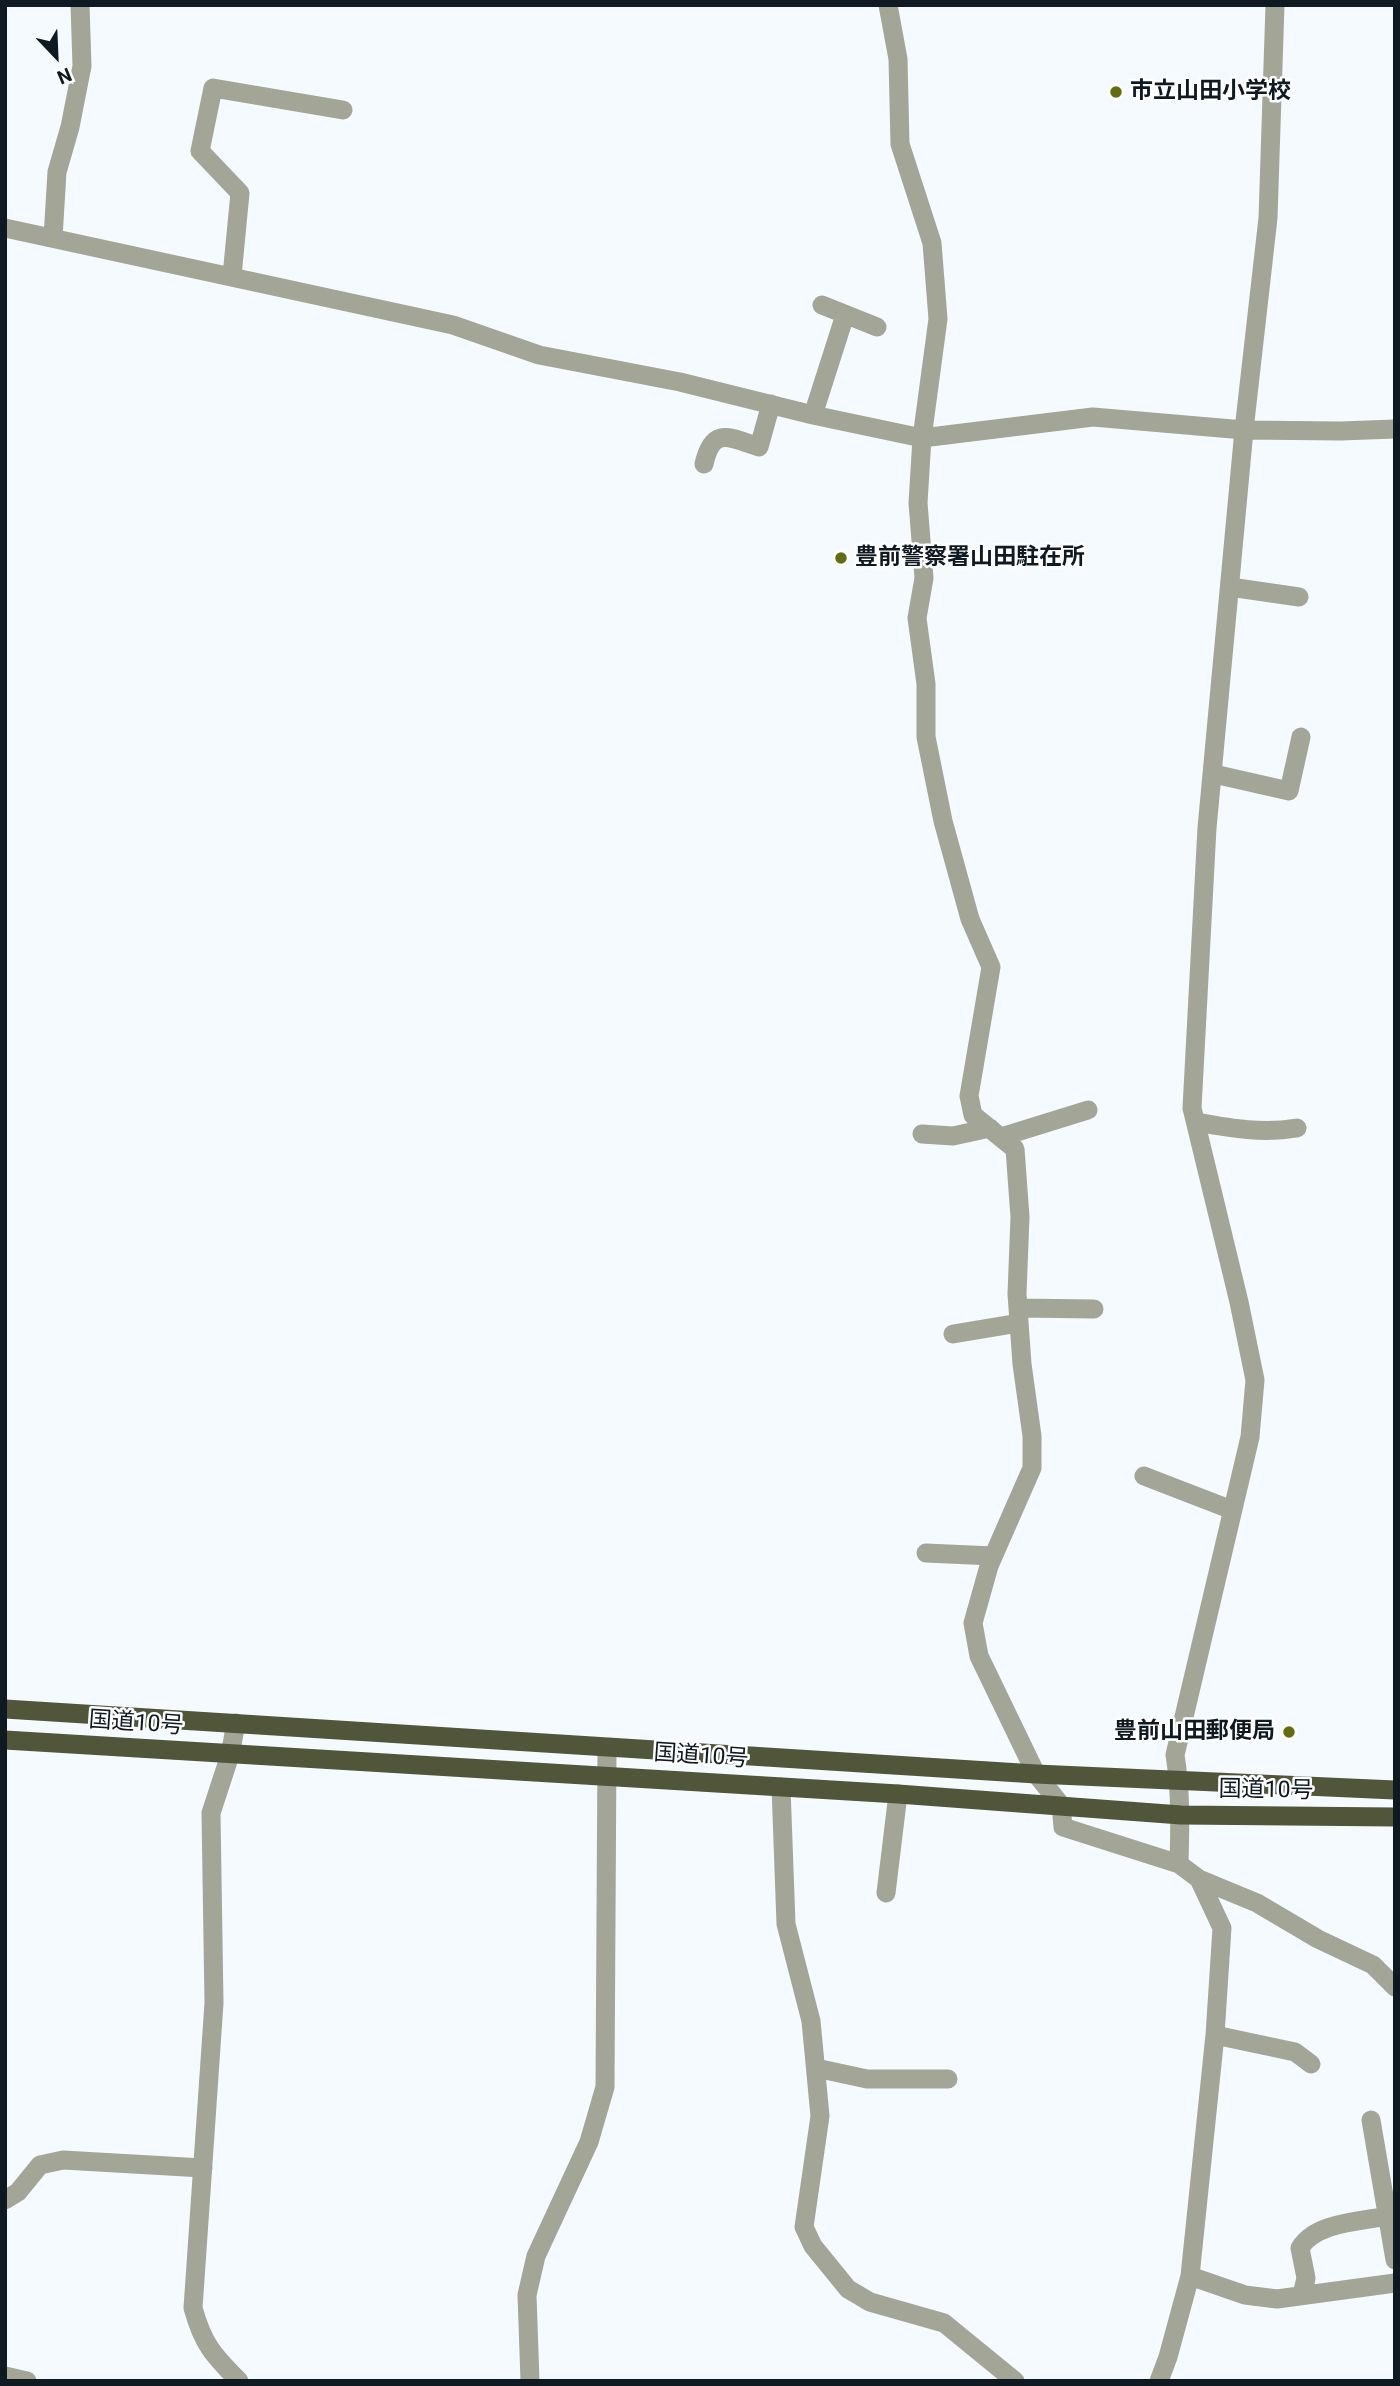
<!DOCTYPE html>
<html>
<head>
<meta charset="utf-8">
<style>
  body { margin:0 }
  #map { position:relative; width:1400px; height:2386px; overflow:hidden; background:#f4faff; font-family:Roboto,sans-serif }
  canvas { display:block }
  .frame { position:absolute; inset:0; border:7px solid #0f1922; pointer-events:none }
  .north { position:absolute; left:21px; top:21px; width:70px; height:70px; -webkit-text-stroke:5px #fff; paint-order:stroke; rotate:157deg; font-size:19px; font-weight:700; line-height:28px; text-align:center; color:#0f1922 }
  .north::after { content:''; display:block; margin:auto; width:24px; height:32px; background:#0f1922; clip-path:polygon(50% 0,100% 100%,50% 72%,0 100%) }
</style>
</head>
<body>
<div id="map">
<canvas width="1400" height="2386"></canvas>
<div class="frame"></div>
<div class="north">N</div>
</div>
<script>
const c = document.querySelector('canvas').getContext('2d');
c.lineJoin = 'round';
function stroke(path, color, width, dash) { c.strokeStyle = color; c.lineWidth = width; c.lineCap = dash ? 'butt' : 'round'; c.setLineDash(dash || []); c.stroke(path); }
function drawText(font, color, halo, rows, align = 'center') {
  c.font = font + ' Roboto,"Noto Sans JP",sans-serif'; c.lineWidth = 5; c.setLineDash([]); c.textBaseline = 'middle'; c.strokeStyle = halo; c.fillStyle = color; for (const [text, x, y, turn = 0] of rows) {
    c.save(); c.translate(x, y); c.rotate((+turn || 0) * Math.PI / 180); c.textAlign = isNaN(turn) ? turn : align; if (halo) c.strokeText(text, 0, 0); c.fillText(text, 0, 0); c.restore();
  }
}
stroke(new Path2D(`
  M888,5L898,59L900,144L932,243L938,319L922,438L918,503L924,578L917,618L926,684V737L943,821L970,919L991,967L969,1096L973,1115L1015,1149L1020,1217L1017,1294L1022,1364L1032,1436V1468L989,1566L973,1623L979,1656L1036,1774L1061,1805L1063,1827L1179,1864L1199,1879L1257,1903L1318,1939L1373,1965L1395,1987
  M5,228L453,325L539,355L680,382L813,415L922,438L1093,417L1244,430L1341,431L1395,429
  M53,238L57,172L70,127L82,66L80,5
  M232,276L240,193L200,151L213,88L343,110
  M822,305L877,327
  M813,415L845,315
  M704,464C713,425 730,438 759,447L771,404
  M1230,587L1299,597
  M1214,774L1289,791L1301,737
  M1196,1122C1230,1128 1262,1134 1297,1128
  M922,1134L953,1136L990,1128
  M1001,1137L1088,1110
  M1018,1308L1094,1309
  M953,1334L1019,1323
  M1144,1476L1232,1510
  M926,1553L993,1556
  M236,1723L230,1755L211,1813L214,2003L193,2308C203,2344 213,2355 239,2381
  M781,1787L786,1924L811,2021L820,2116L804,2227L813,2246L848,2289L870,2302L944,2323L1015,2381
  M1179,1864C1180,1827 1181,1791 1175,1755L1250,1437L1255,1380L1239,1302L1192,1108L1207,828L1244,430L1268,218L1275,5
  M886,1893L898,1794
  M1215,2035L1295,2052L1311,2064
  M816,2068L867,2079H948
  M1371,2120L1395,2260
  M5,2200L18,2192L40,2165L63,2160L203,2168
  M1190,2276L1245,2295L1277,2299L1395,2283
  M1302,2295L1306,2278L1300,2248C1316,2222 1360,2222 1387,2216
  M5,2376L27,2381
  M530,2381L527,2295L536,2256L589,2142L605,2087L607,1748
  M1159,2381L1168,2357L1190,2276L1215,2035L1222,1928L1199,1879`), '#a3a597', 19);
stroke(new Path2D(`
  M5,1709L1036,1774L1395,1790
  M5,1740L898,1794L1181,1815L1395,1817`), '#51553a', 19);
for (const [x, y, r, color] of [
  [1116,92,7,"#646c11"],
  [841,558,7,"#646c11"],
  [1289,1732,7,"#646c11"]
]) { const dot = new Path2D(); dot.arc(x, y, r, 0, 2 * Math.PI); c.fillStyle = color; c.fill(dot); stroke(dot, '#fff', 2.5); }
drawText('bold 23px', '#0f1922', '#fff', [
  ["市立山田小学校",1130,92],
  ["豊前警察署山田駐在所",855,558],
  ["豊前山田郵便局",1275,1732,"right"]
], 'left');
drawText('23px', '#0f1922', '#fff', [
  ["国道10号",136,1724,4],
  ["国道10号",701,1757,4],
  ["国道10号",1266,1791,1]
]);
</script>
</body>
</html>
